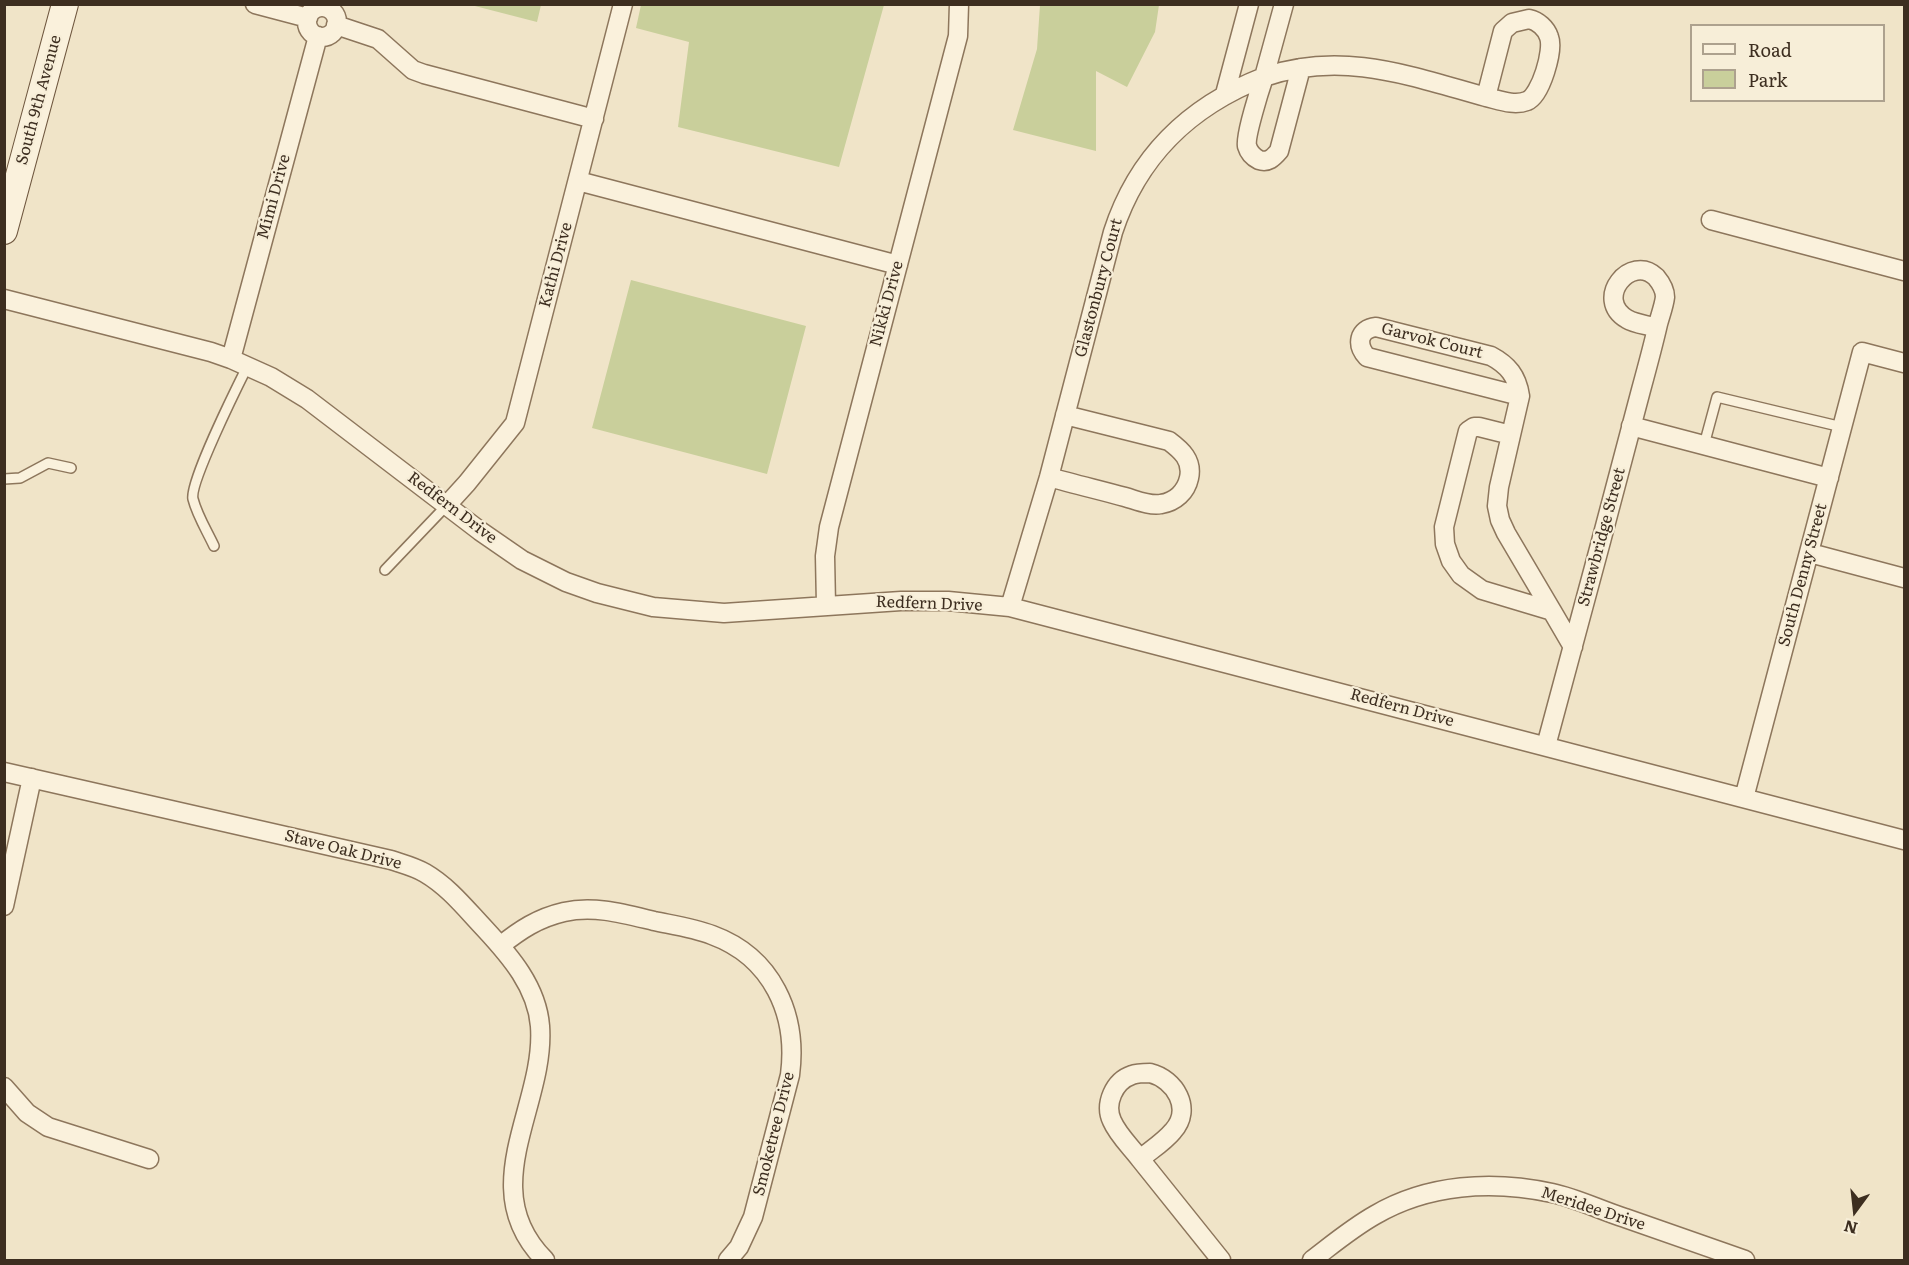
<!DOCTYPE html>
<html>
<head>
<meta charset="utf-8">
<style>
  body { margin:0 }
  #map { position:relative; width:1909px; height:1265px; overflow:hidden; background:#f0e4c8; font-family:Literata,serif }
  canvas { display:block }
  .frame { position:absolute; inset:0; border:6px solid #3d2e20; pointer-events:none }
  .legend { position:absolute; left:1690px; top:24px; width:195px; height:78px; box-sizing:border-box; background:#f7eed8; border:2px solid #ada18e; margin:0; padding:8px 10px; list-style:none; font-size:18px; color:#3d2e20 }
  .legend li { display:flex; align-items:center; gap:12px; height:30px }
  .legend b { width:30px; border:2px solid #ada18e }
  .north { position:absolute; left:1825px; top:1181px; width:60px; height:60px; -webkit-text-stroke:4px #f7eed8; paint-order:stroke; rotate:195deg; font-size:16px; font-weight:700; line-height:24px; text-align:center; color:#3d2e20 }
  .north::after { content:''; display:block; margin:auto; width:21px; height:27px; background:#3d2e20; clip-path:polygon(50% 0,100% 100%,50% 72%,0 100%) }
</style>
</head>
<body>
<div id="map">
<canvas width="1909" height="1265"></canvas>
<div class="frame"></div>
<ul class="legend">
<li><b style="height:8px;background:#faf1dc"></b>Road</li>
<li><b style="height:16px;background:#c9cf9b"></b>Park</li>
</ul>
<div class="north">N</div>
</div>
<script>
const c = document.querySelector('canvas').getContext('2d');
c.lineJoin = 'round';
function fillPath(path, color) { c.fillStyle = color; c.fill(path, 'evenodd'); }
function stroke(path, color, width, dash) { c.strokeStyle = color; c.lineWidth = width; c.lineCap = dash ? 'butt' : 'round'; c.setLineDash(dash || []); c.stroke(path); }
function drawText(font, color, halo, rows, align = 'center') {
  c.font = font + ' Literata,serif'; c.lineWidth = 4.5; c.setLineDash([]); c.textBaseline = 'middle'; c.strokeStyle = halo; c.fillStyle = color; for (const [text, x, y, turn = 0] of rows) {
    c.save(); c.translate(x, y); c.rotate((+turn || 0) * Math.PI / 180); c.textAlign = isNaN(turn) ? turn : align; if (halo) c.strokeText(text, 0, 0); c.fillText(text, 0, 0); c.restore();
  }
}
fillPath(new Path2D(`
  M471,5H541L537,22Z
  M641,5H884L839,167L678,127L689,42L636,28Z
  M1040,5H1159L1155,32L1127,87L1096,71V151L1013,130L1037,49Z
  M631,280L806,326L767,474L592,428Z`), '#c9cf9b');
const lane = new Path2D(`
  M1704,445L1717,397L1842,427
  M4,479L20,478L48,463L71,468
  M214,546C207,531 197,515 193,499C189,484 237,387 247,367
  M385,570L447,505`);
const street = new Path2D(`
  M255,4L308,18
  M307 22a15 15 0 1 1 30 0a15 15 0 1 1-30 0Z
  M1529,19C1538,21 1546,28 1549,37C1554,50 1541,95 1527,101C1514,106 1499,100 1486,97L1503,31L1512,23Z
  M336,25L378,39L413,70L424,74L594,119
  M1301,68L1279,151C1273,158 1268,163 1259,160C1253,157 1249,153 1247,146C1245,136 1260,89 1264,77C1343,50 1410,76 1486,97
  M1225,94L1249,4
  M578,181L898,265
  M1711,220L1904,271
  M4,299L211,352L231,359L271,377L307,399L480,531L522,560L566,582L597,593L653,607L724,613L901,601H948L1010,607L1904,840
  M231,359L318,36
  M1520,396L1367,357C1356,345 1358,329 1376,327L1491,356C1508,365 1517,376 1520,396L1499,487L1497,506L1500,520L1506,533L1552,611
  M1631,426L1829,478
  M1511,435L1479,427H1474L1468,431L1444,527L1445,544L1451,561L1461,575L1482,590L1552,611L1573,647
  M1049,477C1074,484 1099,490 1125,497C1136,500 1149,506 1161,504C1175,502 1186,492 1189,478C1193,460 1181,450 1169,441L1065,415
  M447,505L467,483L515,423L623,4
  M1810,553L1904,578
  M826,605L825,556L829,527L958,36L959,4
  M1010,607L1049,477L1113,232C1138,155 1190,106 1264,77L1284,4
  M1546,746C1578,627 1610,509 1641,390C1647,368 1653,346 1658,324C1660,316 1664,306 1665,297C1665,289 1661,283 1656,277C1631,253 1593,299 1627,319C1635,324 1648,325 1657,328
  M4,772L391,860C403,864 415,867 425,873C449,887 466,909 485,929C510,956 537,987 540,1026C546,1106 473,1188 545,1260
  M1744,798L1862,352L1904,363
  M4,906L32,778
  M500,946C520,930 538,918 564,912C594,905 625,914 654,921C673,925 694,928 712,935C772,957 798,1014 790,1075L753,1217L739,1247L728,1260
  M1150,1073C1175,1079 1193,1109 1173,1131C1164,1142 1151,1150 1140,1159C1131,1147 1118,1135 1112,1121C1104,1104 1114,1081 1132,1075C1137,1073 1144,1073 1150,1073Z
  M4,1087L27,1113L48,1127L149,1159
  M1140,1159L1221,1260
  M1312,1260C1333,1244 1352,1228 1375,1215C1428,1184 1492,1180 1552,1193C1576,1198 1600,1210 1625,1218C1665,1232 1705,1246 1745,1260`);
const secondary = new Path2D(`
  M4,231L65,4`);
stroke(lane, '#8d765c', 12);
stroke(street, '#8d765c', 21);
stroke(secondary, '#6f573f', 28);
stroke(lane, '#faf1dc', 9);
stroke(street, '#faf1dc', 18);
stroke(secondary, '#faf1dc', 26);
drawText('16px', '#3d2e20', '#f7eed8', [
  ["South 9th Avenue",39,100,-75],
  ["Mimi Drive",274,197,-75],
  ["Kathi Drive",556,265,-75],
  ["Glastonbury Court",1099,288,-75],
  ["Nikki Drive",887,304,-75],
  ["Garvok Court",1432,341,14],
  ["Redfern Drive",452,508,37],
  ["Strawbridge Street",1602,537,-75],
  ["South Denny Street",1803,575,-75],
  ["Redfern Drive",929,604,2],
  ["Redfern Drive",1402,708,15],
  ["Stave Oak Drive",343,850,14],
  ["Smoketree Drive",774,1134,-76],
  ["Meridee Drive",1593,1209,18]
]);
</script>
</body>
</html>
